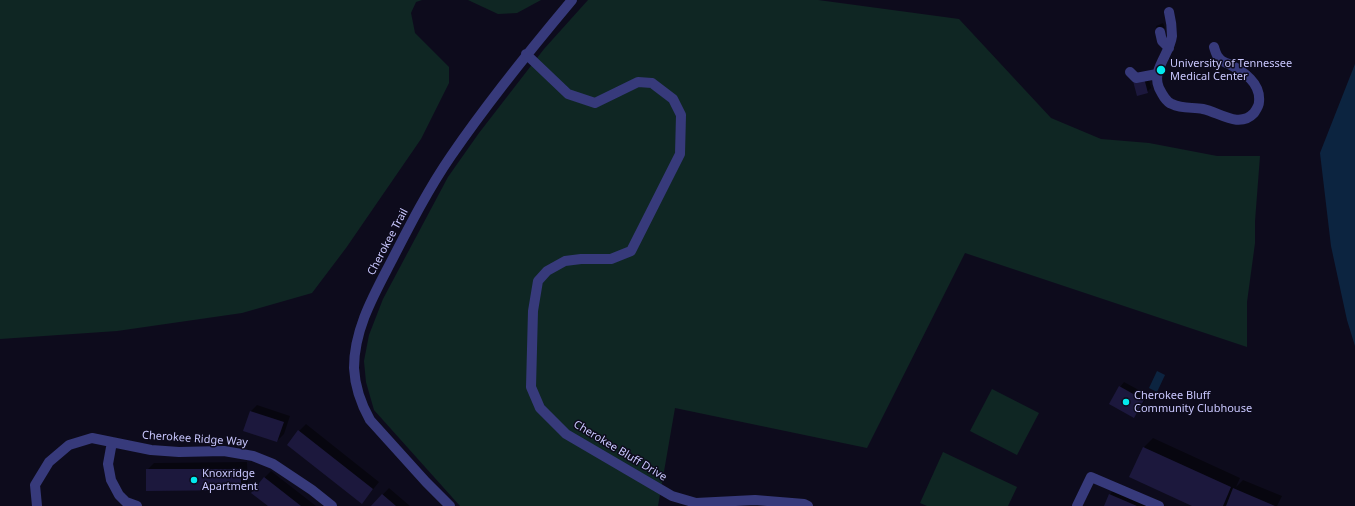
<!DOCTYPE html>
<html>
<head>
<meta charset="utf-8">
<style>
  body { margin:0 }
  canvas { display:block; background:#0d0b1c }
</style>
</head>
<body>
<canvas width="1355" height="506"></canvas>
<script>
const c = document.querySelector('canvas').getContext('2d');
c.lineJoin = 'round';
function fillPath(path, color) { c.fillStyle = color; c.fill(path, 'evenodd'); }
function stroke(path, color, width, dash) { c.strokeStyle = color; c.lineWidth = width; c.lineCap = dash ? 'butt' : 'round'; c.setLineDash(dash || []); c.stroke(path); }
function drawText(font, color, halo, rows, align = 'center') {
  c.font = font + ' "Noto Sans",sans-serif'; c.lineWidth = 3; c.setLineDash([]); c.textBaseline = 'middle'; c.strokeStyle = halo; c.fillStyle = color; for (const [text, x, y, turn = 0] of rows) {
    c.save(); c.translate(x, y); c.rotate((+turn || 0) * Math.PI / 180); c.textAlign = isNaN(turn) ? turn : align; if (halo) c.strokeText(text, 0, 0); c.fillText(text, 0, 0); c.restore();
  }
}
fillPath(new Path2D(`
  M0,0H422L416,2L411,13L415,33L449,67V83L421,139L346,248L312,293L242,313L117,331L0,339Z
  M468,0H541L517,13L498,14Z
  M588,0H818L959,19L1051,118L1101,139L1149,143L1217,156H1260L1255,221V243L1247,302V347L965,253L867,448L675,408L658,506H460L374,410L366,382L364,361L369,335L383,299L448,177L479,133L544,49Z
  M992,389L1039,413L1017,455L970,431Z
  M943,452L1017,487L1008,506H927L920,503Z`), '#0f2623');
fillPath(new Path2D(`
  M1355,64V346L1347,320L1331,246L1320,153Z
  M1157,371L1165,375L1157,392L1149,388Z`), '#0c2440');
fillPath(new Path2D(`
  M1163,23L1165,28L1158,32L1156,26Z
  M1148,75L1151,88L1147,92L1139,77Z
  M1124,382L1148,395L1138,412L1133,417L1120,387Z
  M257,405L290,416L284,434L277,441L250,412Z
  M306,424L379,482L362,503L299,431Z
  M1153,438L1240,478L1236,487L1243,480L1282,496L1277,506H1195L1144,447Z
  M247,462L248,482L241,489L147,470L154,463Z
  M271,471L316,506H270L264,478Z
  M1119,485L1165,506H1105L1110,494Z
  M389,488L410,506H372Z`), '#0007');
fillPath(new Path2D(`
  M1144,78L1148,93L1137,96L1133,81Z
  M1119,386L1144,400L1134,418L1109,404Z
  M250,411L284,422L277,442L243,431Z
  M298,430L373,489L362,504L287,445Z
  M1143,447L1231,487L1223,506H1192L1129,477Z
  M146,469H241V490L146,491Z
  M264,477L301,506H268L251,493Z
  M1233,488L1275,506H1226Z
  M382,494L396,506H371Z
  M1109,494L1137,506H1104Z`), '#1c183d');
stroke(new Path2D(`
  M1169,12C1171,20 1172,28 1172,36C1170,54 1151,70 1159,88C1162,94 1166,102 1172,104C1182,109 1193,107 1203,109C1219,112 1239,129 1254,113C1256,110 1259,106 1259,102C1261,83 1244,72 1229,64C1226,63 1221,61 1219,58C1216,55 1215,50 1214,47
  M1160,32L1162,41L1169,48
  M526,54L568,94L595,103L638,82L652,83L673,99L681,115L680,154L631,251L611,259H581L565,261L547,271L538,281L533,311L531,387L540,408L566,434L672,496L696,503L755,500L804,504L808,506
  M1130,72L1136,78L1157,74
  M112,442L108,464L111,480L119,495L126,502L137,506
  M37,506L35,485L49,462L69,445L92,438L151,450L179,452L224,451L253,456L273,464L312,490L332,506
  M450,506L426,482L370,420C361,404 355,387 354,368C354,328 375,293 393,258C411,223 429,188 451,156C488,102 530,50 572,0
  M1077,506L1091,477L1159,506`), '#373a7b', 10);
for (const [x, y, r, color] of [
  [1161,70,5,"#03eaee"],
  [1126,402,4,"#03eaee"],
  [194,480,4,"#03eaee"]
]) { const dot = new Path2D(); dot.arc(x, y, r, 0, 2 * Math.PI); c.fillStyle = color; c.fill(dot); stroke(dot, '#0d0b1c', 1.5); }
drawText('11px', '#c9c7fe', '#0d0b1c', [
  ["University of Tennessee",1170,64],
  ["Medical Center",1170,77],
  ["Cherokee Bluff",1134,396],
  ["Community Clubhouse",1134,409],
  ["Knoxridge",202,474],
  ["Apartment",202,487]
], 'left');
drawText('11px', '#c9c7fe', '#0d0b1c', [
  ["Cherokee Trail",388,242,-62],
  ["Cherokee Ridge Way",195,439,4],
  ["Cherokee Bluff Drive",620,451,31]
]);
</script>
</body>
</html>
